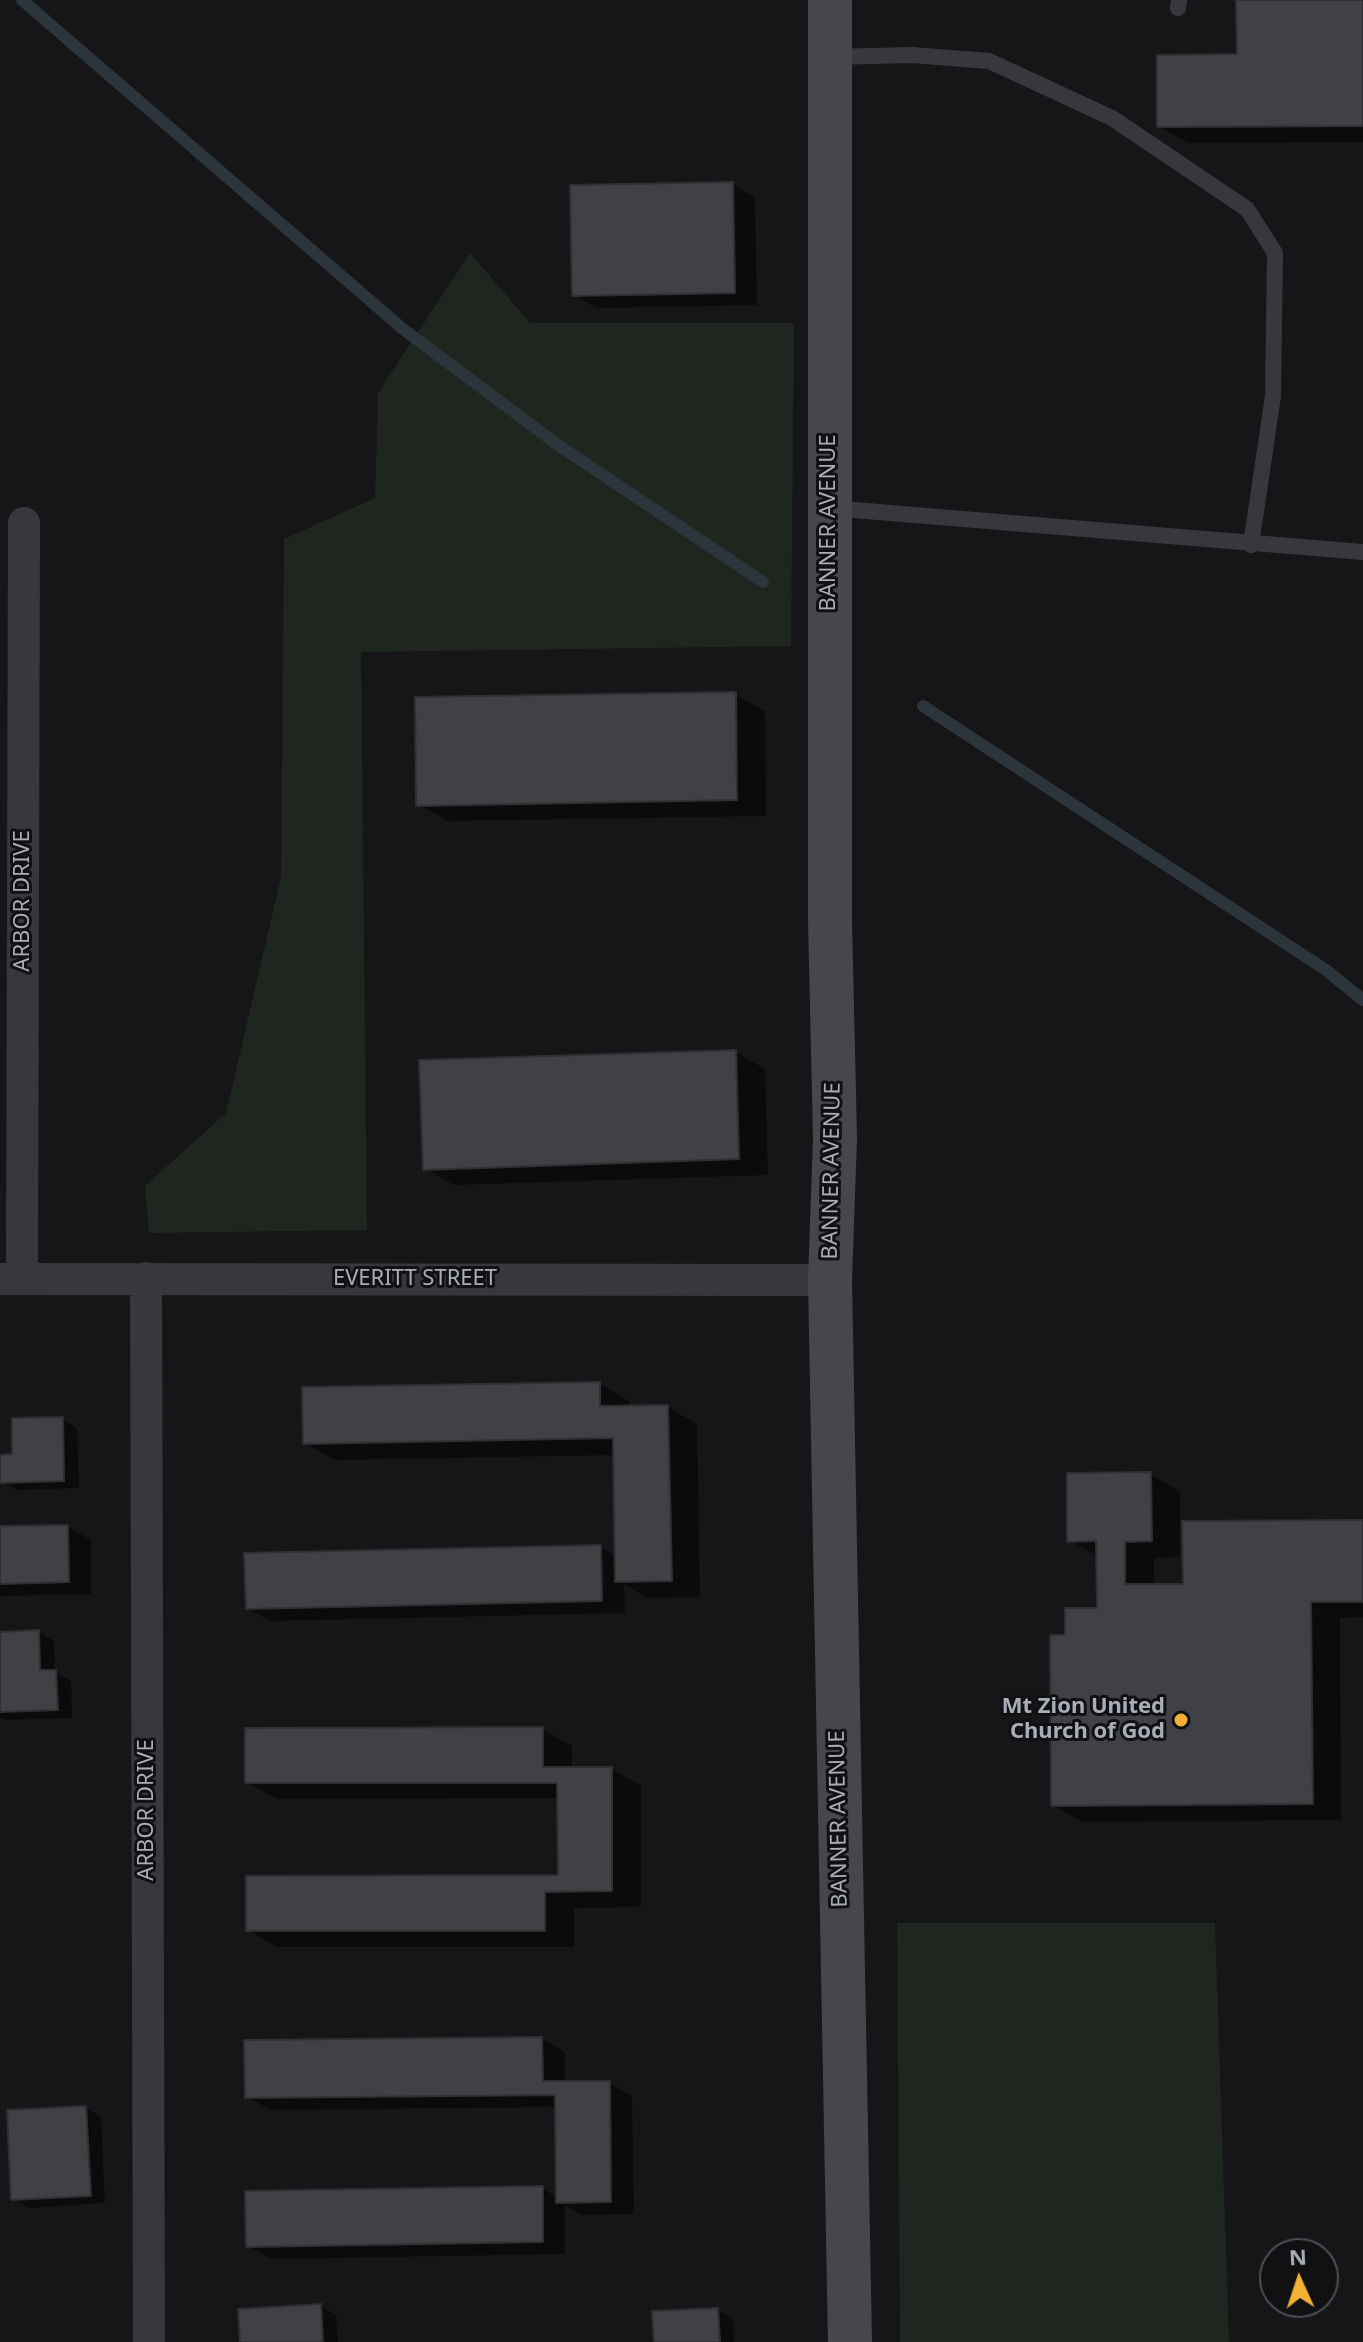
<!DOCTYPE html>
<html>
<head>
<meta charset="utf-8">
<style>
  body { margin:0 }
  #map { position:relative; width:1363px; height:2342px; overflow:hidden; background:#161618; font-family:"Noto Sans",sans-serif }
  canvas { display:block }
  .north { position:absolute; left:1259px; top:2238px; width:80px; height:80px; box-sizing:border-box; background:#111113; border:2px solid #4d4f55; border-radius:50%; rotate:357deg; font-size:22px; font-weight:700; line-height:32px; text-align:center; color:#a8adb8 }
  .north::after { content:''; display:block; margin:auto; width:28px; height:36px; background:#f2b134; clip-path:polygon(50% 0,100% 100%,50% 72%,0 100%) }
</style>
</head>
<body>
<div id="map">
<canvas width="1363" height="2342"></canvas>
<div class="north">N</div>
</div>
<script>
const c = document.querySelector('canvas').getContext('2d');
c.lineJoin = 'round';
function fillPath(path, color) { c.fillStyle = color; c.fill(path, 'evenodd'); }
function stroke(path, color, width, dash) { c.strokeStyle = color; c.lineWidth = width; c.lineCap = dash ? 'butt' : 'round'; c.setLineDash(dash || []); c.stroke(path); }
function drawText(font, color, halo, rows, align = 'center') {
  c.font = font + ' "Noto Sans",sans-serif'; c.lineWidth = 6; c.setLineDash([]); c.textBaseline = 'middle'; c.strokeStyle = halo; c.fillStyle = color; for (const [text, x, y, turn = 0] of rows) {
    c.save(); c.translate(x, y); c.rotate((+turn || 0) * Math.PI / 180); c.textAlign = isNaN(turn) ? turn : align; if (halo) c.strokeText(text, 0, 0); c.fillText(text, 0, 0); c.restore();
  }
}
fillPath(new Path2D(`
  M470,253L530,323H794L791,646L361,652L367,1230L149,1233L145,1186L226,1113L281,877L284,539L375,498L378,393Z
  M897,1923H1215L1229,2342H900Z`), '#1e261f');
fillPath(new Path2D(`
  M1238,0H1363V142L1188,143L1159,126L1239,56Z
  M732,184L755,198L757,305L597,308L574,295Z
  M735,694L765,711L766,816L448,821L418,804Z
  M736,1052L765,1069L768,1175L454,1185L425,1168Z
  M600,1384L629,1401V1407H668L697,1424L700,1597L647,1598L624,1584L625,1613L270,1621L248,1608L601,1547L617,1557L615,1455L334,1460L305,1443Z
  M62,1419L77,1428L79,1488L17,1490L1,1481L14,1456Z
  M1150,1474L1180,1491V1557L1154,1558V1586H1185L1363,1522V1617L1340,1618L1341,1820L1082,1822L1053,1805L1067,1637L1099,1610V1557L1069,1540Z
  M68,1527L91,1540V1594L0,1596V1528Z
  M39,1632L54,1641L55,1672L71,1681L72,1718L3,1720L0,1718V1634Z
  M542,1729L572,1746V1769H611L641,1786V1907L574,1908V1947H277L248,1930L560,1878V1798L277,1799L247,1782Z
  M542,2039L565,2052V2083H610L632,2096L634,2214L581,2215L565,2205V2254L271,2259L248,2246L542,2188L558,2198L557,2107L270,2110L247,2096Z
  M86,2108L101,2117L105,2203L29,2208L13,2199Z
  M321,2306L336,2315L338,2342H242Z
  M718,2310L733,2319L734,2342H656Z`), '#0007');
stroke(new Path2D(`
  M22,0L403,329L558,445L763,582
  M923,706L1326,970L1363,1000`), '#2c353c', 12);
const building = new Path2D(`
  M1236,0H1363V126L1157,127V55L1237,54Z
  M733,182L735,293L572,296L570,185Z
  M736,692L737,800L416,806L415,697Z
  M736,1050L739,1159L423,1170L419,1060Z
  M600,1382V1406L668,1405L672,1581L615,1582L613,1438L303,1444L302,1387Z
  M63,1417L64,1481L0,1483V1455L12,1454V1418Z
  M1151,1472L1152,1541L1125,1542V1584H1183L1182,1521L1363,1520V1602H1311L1313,1804L1051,1806L1050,1635H1065V1608H1097L1096,1541L1067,1542V1473Z
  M68,1525L69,1582L0,1584V1526Z
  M601,1545L602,1601L246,1609L244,1553Z
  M39,1630L40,1670H56L58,1710L0,1712V1632Z
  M543,1727V1767H612V1891L545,1892V1931H246V1876L558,1875L557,1783H245V1728Z
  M542,2037L543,2081H610L611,2202L556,2203L555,2095L245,2098L244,2040Z
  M86,2106L91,2196L11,2200L7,2110Z
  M543,2186V2242L246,2247L245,2191Z
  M321,2304L323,2342H240L238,2309Z
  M718,2308L720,2342H654L652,2311Z`);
fillPath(building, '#404145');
stroke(building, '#303034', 2);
stroke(new Path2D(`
  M1178,8L1179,0
  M830,57L912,55L989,61L1112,118L1247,209L1275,253L1273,396L1251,545
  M830,508L1363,552`), '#37383d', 16);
stroke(new Path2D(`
  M146,1278L149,2342
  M0,1279L830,1280
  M22,1279L24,523`), '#37383d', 32);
stroke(new Path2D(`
  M830,0V920L835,1138L830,1280L850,2342`), '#45474d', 44);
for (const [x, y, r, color] of [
  [1181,1720,8,"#f2b134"]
]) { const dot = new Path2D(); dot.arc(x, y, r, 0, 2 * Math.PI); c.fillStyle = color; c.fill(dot); stroke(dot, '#111113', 3); }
drawText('22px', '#a8adb8', '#111113', [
  ["BANNER AVENUE",829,523,-90],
  ["ARBOR DRIVE",23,901,-90],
  ["BANNER AVENUE",832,1171,-89],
  ["EVERITT STREET",415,1279],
  ["ARBOR DRIVE",147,1810,-90],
  ["BANNER AVENUE",839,1819,-91]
]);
drawText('bold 22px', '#a8adb8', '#111113', [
  ["Mt Zion United",1165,1707],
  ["Church of God",1165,1732]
], 'right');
</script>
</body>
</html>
